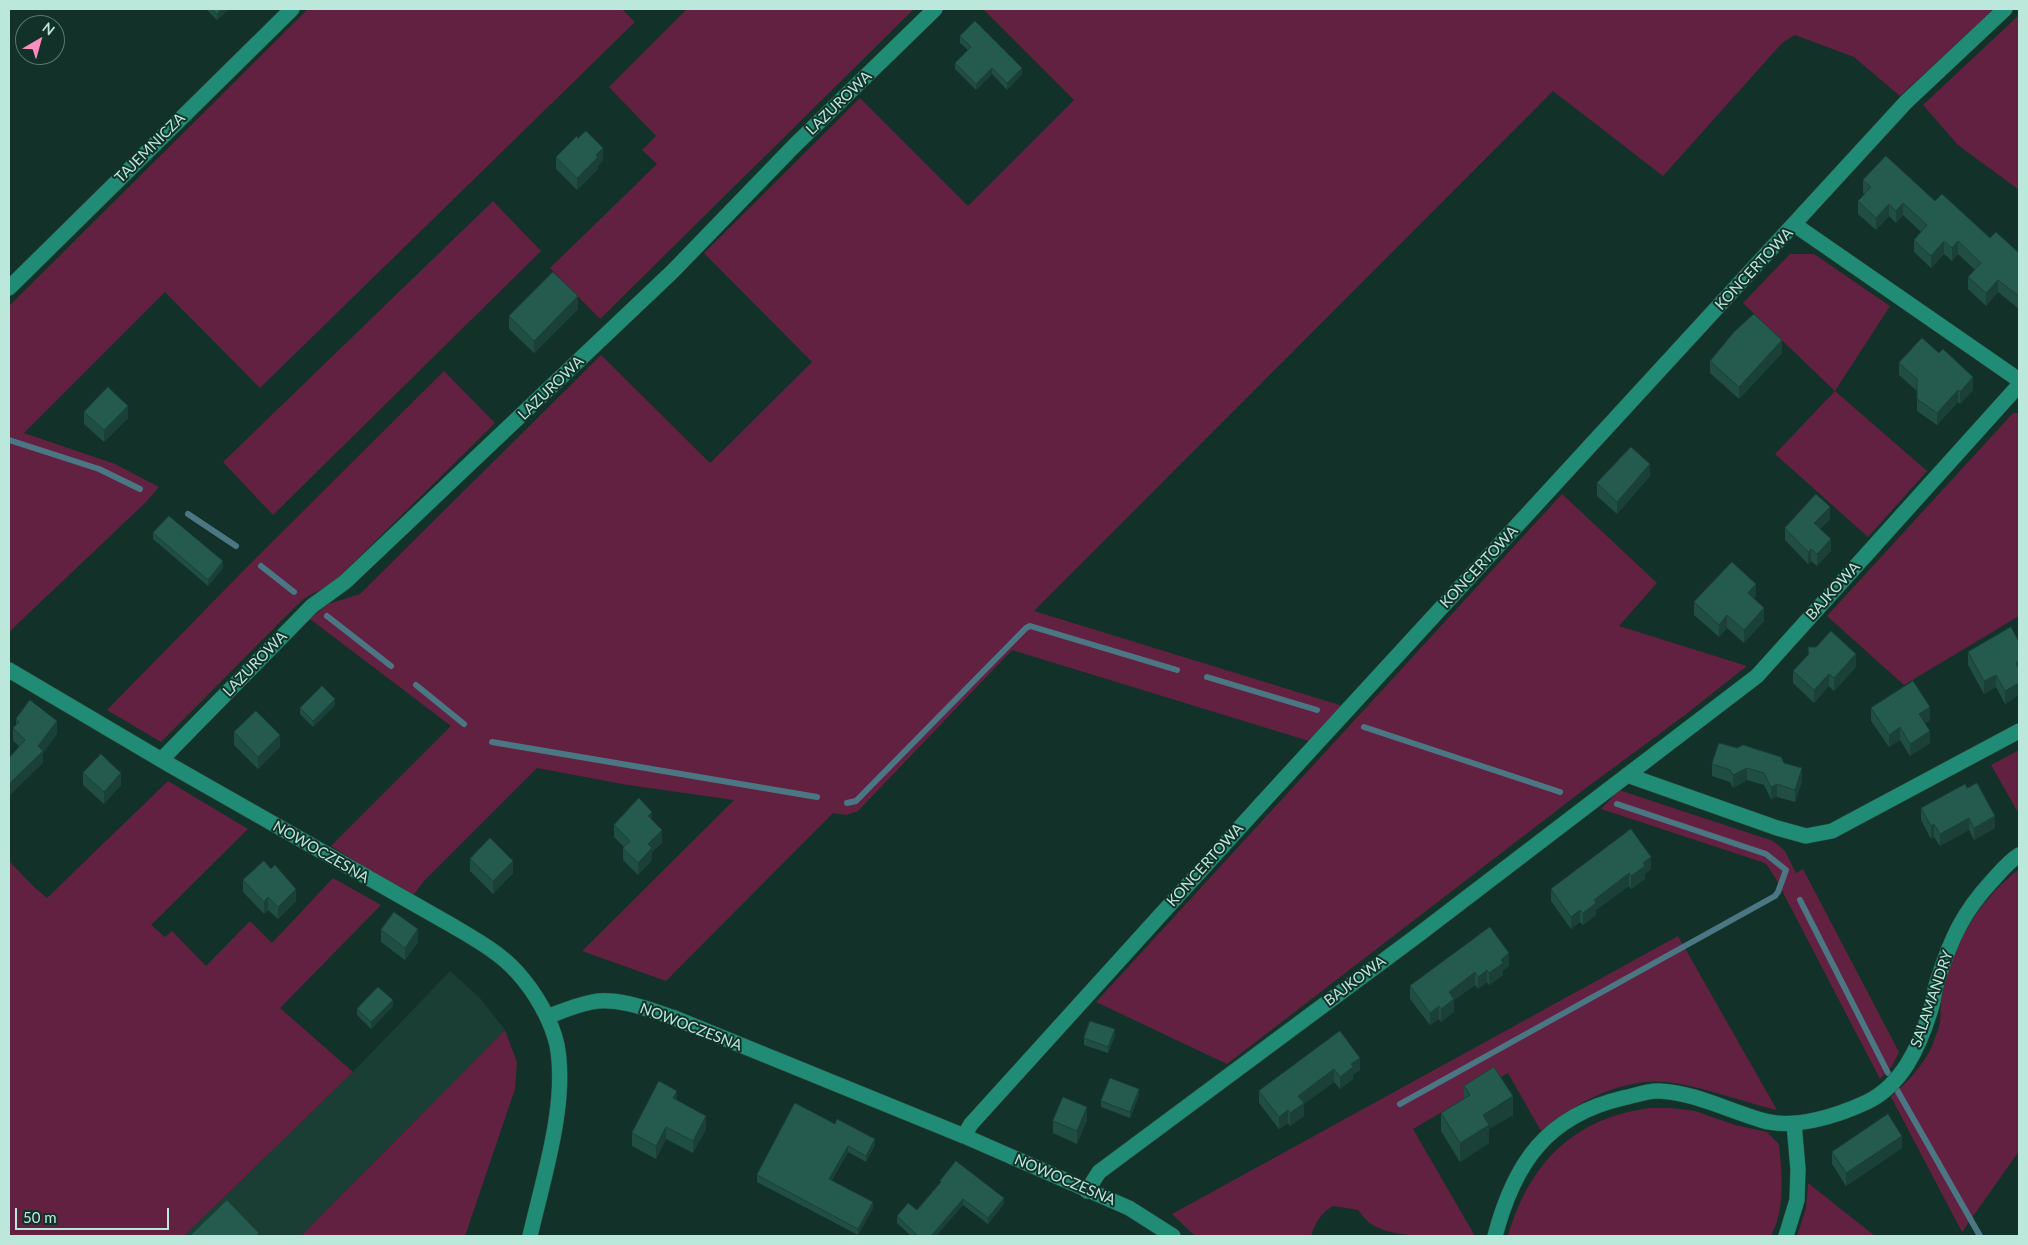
<!DOCTYPE html>
<html>
<head>
<meta charset="utf-8">
<style>
  body { margin:0 }
  #map { position:relative; width:2028px; height:1245px; overflow:hidden; background:#123129; font-family:Lato,sans-serif }
  canvas { display:block }
  .frame { position:absolute; inset:0; border:10px solid #bbe8da; pointer-events:none }
  .north { position:absolute; left:15px; top:15px; width:50px; height:50px; box-sizing:border-box; background:#123129; border:1px solid #567a70; border-radius:50%; rotate:38deg; font-size:14px; font-weight:700; line-height:20px; text-align:center; color:#bbe8da }
  .north::after { content:''; display:block; margin:auto; width:18px; height:22px; background:#fe8ebd; clip-path:polygon(50% 0,100% 100%,50% 72%,0 100%) }
  .scale { position:absolute; left:15px; top:1208px; width:154px; height:22px; box-sizing:border-box; border:2px solid #bbe8da; border-top:0; padding-left:6px; font-size:15px; line-height:18px; white-space:nowrap; color:#bbe8da; -webkit-text-stroke:4px #123129; paint-order:stroke }
</style>
</head>
<body>
<div id="map">
<canvas width="2028" height="1245"></canvas>
<div class="frame"></div>
<div class="north">N</div>
<div class="scale">50 m</div>
</div>
<script>
const c = document.querySelector('canvas').getContext('2d');
c.lineJoin = 'round';
function fillPath(path, color) { c.fillStyle = color; c.fill(path, 'evenodd'); }
function stroke(path, color, width, dash) { c.strokeStyle = color; c.lineWidth = width; c.lineCap = dash ? 'butt' : 'round'; c.setLineDash(dash || []); c.stroke(path); }
function drawText(font, color, halo, rows, align = 'center') {
  c.font = font + ' Lato,sans-serif'; c.lineWidth = 4; c.setLineDash([]); c.textBaseline = 'middle'; c.strokeStyle = halo; c.fillStyle = color; for (const [text, x, y, turn = 0] of rows) {
    c.save(); c.translate(x, y); c.rotate((+turn || 0) * Math.PI / 180); c.textAlign = isNaN(turn) ? turn : align; if (halo) c.strokeText(text, 0, 0); c.fillText(text, 0, 0); c.restore();
  }
}
fillPath(new Path2D(`
  M450,971L480,998L505,1030L301,1236H184L353,1072Z`), '#1a3d34');
fillPath(new Path2D(`
  M308,9H622L635,22L260,388L165,292L24,433L115,464L159,487L145,503L9,632V306Z
  M687,9H914L600,319L550,268L657,164L642,150L656,136L609,87Z
  M983,9H1994L1900,96L1854,57L1795,35L1782,43L1663,176L1553,91L1034,611L1343,706L1309,741L1012,650L858,811L846,815L833,813L666,981L582,951L734,800L628,785L537,768L424,881L412,897L331,846L451,726L310,619L328,604L360,594L601,355L710,463L812,362L704,253L860,98L968,206L1074,100Z
  M2019,15V190L1958,145L1923,105Z
  M493,201L541,251L273,515L223,462Z
  M1790,254H1814L1890,306L1835,391L1927,471L1868,537L1775,454L1835,391L1743,303Z
  M444,371L495,423L334,582L305,598L297,605L161,742L107,710L250,564Z
  M2013,413H2019V616L1904,685L1827,616Z
  M1562,494L1657,583L1619,626L1747,666L1685,715L1586,788L1227,1064L1096,1002Z
  M2019,750V814L1991,765Z
  M168,781L248,829L151,925L165,937L172,931L206,966L250,921L272,943L333,878L381,905L280,1008L353,1072L184,1236H9V861L33,886L47,898Z
  M1619,790L1773,841L1785,851L1796,873L1803,869L1899,1052L1892,1066L1880,1079L1777,881L1767,865L1762,862L1601,809Z
  M2019,869V1151L1962,1232L1891,1097C1907,1082 1924,1065 1933,1044C1935,1037 1939,1029 1940,1022C1941,1016 1940,1010 1941,1003C1950,949 1976,903 2019,869Z
  M1678,936L1777,1110C1742,1102 1708,1088 1674,1083C1626,1075 1576,1102 1541,1131L1508,1073L1413,1129L1475,1236C1447,1236 1395,1240 1371,1224C1366,1221 1362,1214 1358,1210L1333,1206C1321,1213 1315,1223 1311,1236H1195L1172,1214Z
  M505,1030L517,1062L515,1089L465,1236H301Z
  M1650,1108H1671L1695,1111L1735,1125L1767,1132L1779,1144C1782,1175 1786,1207 1771,1236H1508C1529,1164 1573,1118 1650,1108Z
  M1808,1183L1875,1236H1797L1806,1208Z`), '#622140');
stroke(new Path2D(`
  M9,440L99,469L140,489
  M188,514L236,546
  M261,566L294,592
  M327,616L391,666
  M1207,677L1317,710
  M416,685L464,724
  M1364,727L1560,792
  M492,742L817,797
  M847,803L856,801L1026,628L1030,626L1177,670
  M1800,900L1888,1073
  M1897,1090L1980,1236
  M1400,1104L1775,896L1778,892L1786,870L1766,854L1617,804`), '#4a7783', 6);
const street = new Path2D(`
  M1795,225L2019,380
  M9,288L292,9
  M9,670L170,765L453,926C475,939 500,953 517,972C535,992 551,1019 557,1045C568,1103 543,1179 530,1236
  M161,760L312,606L345,582L673,271L794,146L935,9
  M1627,775L1777,828L1806,836L1832,831L2019,731
  M547,1017C562,1011 576,1005 592,1002C618,997 648,1009 672,1017L964,1136L1129,1208L1173,1236
  M964,1136L971,1124L1261,804L1906,102L2005,9
  M1087,1191L1099,1172L1418,935L1757,676L2019,385
  M1495,1236C1514,1164 1546,1116 1623,1098C1634,1096 1648,1090 1660,1091C1695,1093 1727,1110 1761,1120C1793,1130 1837,1116 1867,1102C1902,1085 1919,1047 1930,1012C1934,1001 1934,990 1938,979C1951,939 1963,912 1992,881C2001,871 2008,862 2019,855
  M1786,1236L1797,1200L1798,1169L1794,1124`);
stroke(street, '#314f46', 16);
stroke(street, '#218c75', 15);
fillPath(new Path2D(`
  M206,9H229L217,20Z
  M960,36L1022,74L1007,90L992,74L976,90L955,69V63L968,50L960,43Z
  M556,157L603,160L598,166V169L577,190L556,169Z
  M1863,180L1935,201L1990,238L2019,253V309L1998,292L1986,306L1968,289V277L1975,270L1958,254L1952,261L1944,254L1931,268L1914,252V240L1921,232L1903,215L1896,223L1889,216L1876,230L1858,214V201L1865,194L1863,193Z
  M578,309L534,353L509,329V316Z
  M1782,353L1739,399L1710,373V361Z
  M1899,363L1973,390L1960,404L1958,402L1937,425L1917,411V391L1899,375Z
  M84,412L128,418L104,442L84,424Z
  M1650,476L1617,514L1597,496V483Z
  M1830,519L1820,529L1831,551L1817,566L1811,561L1808,564L1785,540V528Z
  M153,533L223,568L208,586L153,539Z
  M1756,596L1754,599L1764,621L1744,643L1727,628L1719,637L1694,615V602Z
  M2019,642V695L2005,704L1996,687L1984,694L1968,665V652Z
  M1808,647L1856,667L1834,691L1829,686L1814,703L1793,683V671L1808,655Z
  M335,705L313,727L300,714V708Z
  M1871,708L1930,720L1925,723L1930,743L1910,756L1900,740L1889,747L1871,721Z
  M16,719L57,734L43,753V763L19,746L13,741V728L16,725Z
  M234,732L280,747L258,769L234,745Z
  M1784,763L1802,781L1795,802L1777,797L1771,799L1764,785L1747,780L1733,788L1730,782L1712,776V764Z
  M83,773L121,785L104,804L83,785Z
  M1965,784L1995,828L1974,840L1969,830L1940,846L1934,837L1931,839L1921,820V808Z
  M652,821L662,843L652,852V860L638,875L623,860V848L624,847L614,837V825Z
  M470,859L513,873L493,894L470,871Z
  M1651,869L1645,874V879L1631,889L1629,886L1596,910V915L1583,925L1580,922L1571,929L1551,901V889Z
  M243,880L296,901L278,919L268,910L264,914L243,892Z
  M1490,927L1509,966L1503,970V975L1489,985L1487,982L1478,989L1475,985L1454,1000V1012L1441,1022L1439,1019L1430,1025L1410,999V986Z
  M381,930L418,942L405,960L381,942Z
  M393,1006L371,1029L357,1015V1009Z
  M1340,1031L1360,1070L1353,1075V1079L1340,1089L1334,1082L1304,1104V1116L1290,1126L1288,1123L1279,1129L1259,1103V1091Z
  M1115,1035L1108,1053L1084,1045V1038Z
  M1464,1086L1513,1115L1489,1129V1143L1460,1162L1441,1131V1113L1464,1099Z
  M1139,1095L1130,1118L1101,1107V1101Z
  M677,1100L706,1129L693,1153L666,1139L656,1159L632,1146V1133Z
  M795,1103L875,1145L866,1162L848,1152L832,1180L873,1208L858,1235L757,1182V1175Z
  M1087,1120L1077,1144L1053,1133V1121Z
  M1902,1148L1846,1186L1832,1164V1152Z
  M940,1181L1004,1204L988,1224L963,1205L936,1236H911L897,1223V1216L917,1210L940,1183Z`), '#204e43');
fillPath(new Path2D(`
  M222,9H229L217,20V14Z
  M992,68V74L976,90V84Z
  M1022,68V74L1007,90V83Z
  M603,148V160L598,166V169L577,190V178Z
  M1903,203V215L1896,223V211Z
  M1889,204V216L1876,230V218Z
  M1944,241V254L1931,268V256Z
  M1958,241V254L1952,261V248Z
  M1998,280V292L1986,306V293Z
  M578,296V309L534,353V341Z
  M1782,340V353L1739,399V387Z
  M1973,377V390L1960,404V392Z
  M1958,390V402L1937,425V413Z
  M128,406V418L104,442V430Z
  M1650,464V476L1617,514V502Z
  M1830,507V519L1814,536V523Z
  M1831,539V551L1817,566V554Z
  M1811,549V561L1808,564V552Z
  M223,561V568L208,586V580Z
  M1756,584V596L1748,605V593Z
  M1764,608V621L1744,643V630Z
  M1727,615V628L1719,637V625Z
  M1856,654V667L1834,691V678Z
  M2019,661V673L2016,663Z
  M1829,674V686L1814,703V690Z
  M1996,675V687L1984,694V681Z
  M2019,683V695L2005,704V691Z
  M335,699V705L313,727V721Z
  M1930,707V720L1919,726V714Z
  M57,721V734L43,753V763L9,796V784Z
  M1900,727V740L1889,747V735Z
  M1930,731V743L1910,756V744Z
  M280,735V747L258,769V757Z
  M1747,768V780L1733,788V775Z
  M1802,768V781L1795,802V790Z
  M121,773V785L104,804V792Z
  M1777,784V797L1771,799V787Z
  M652,812V824L648,816Z
  M1995,816V828L1974,840V828Z
  M1969,818V830L1940,846V834Z
  M1934,824V837L1931,839V826Z
  M662,830V843L652,852V860L638,875V863L648,844Z
  M1651,857V869L1645,874V879L1631,889V876L1643,863Z
  M513,861V873L493,894V881Z
  M1629,873V886L1596,910V915L1583,925V913L1594,900Z
  M296,889V901L278,919V907Z
  M268,897V910L264,914V902Z
  M1580,910V922L1571,929V917Z
  M418,929V942L405,960V948Z
  M1509,953V966L1503,970V975L1489,985V973L1501,960Z
  M1487,970V982L1478,989V977Z
  M1475,972V985L1454,1000V1012L1441,1022V1009L1449,992Z
  M393,1000V1006L371,1029V1022Z
  M1439,1006V1019L1430,1025V1013Z
  M1115,1029V1035L1108,1053V1047Z
  M1360,1058V1070L1353,1075V1079L1340,1089V1077L1351,1064Z
  M1334,1069V1082L1304,1104V1116L1290,1126V1113L1298,1096Z
  M1139,1089V1095L1130,1118V1112Z
  M677,1091V1103L673,1098Z
  M1513,1096V1115L1489,1129V1143L1460,1162V1143L1483,1115Z
  M1087,1107V1120L1077,1144V1131Z
  M1288,1110V1123L1279,1129V1117Z
  M706,1116V1129L693,1153V1141Z
  M666,1127V1139L656,1159V1146Z
  M1902,1136V1148L1846,1186V1173Z
  M875,1139V1145L866,1162V1156Z
  M848,1146V1152L829,1185V1179Z
  M1004,1198V1204L988,1224V1218Z
  M963,1199V1205L936,1236H931Z
  M873,1202V1208L858,1235V1229Z`), '#1a4037');
const building = new Path2D(`
  M212,9H222L217,14Z
  M975,21L1022,68L1007,83L992,68L976,84L955,63L971,47L960,36Z
  M586,131L603,148L596,155L598,157L577,178L556,157L577,136L578,138Z
  M1886,156L1935,201L1942,194L1990,238L1996,232L2019,253V296L1998,280L1986,293L1968,277L1981,263L1958,241L1952,248L1944,241L1931,256L1914,240L1927,225L1903,203L1896,211L1889,204L1876,218L1858,201L1871,187L1863,180Z
  M553,272L578,296L534,341L509,316Z
  M1754,314L1782,340L1739,387L1710,361L1734,332Z
  M1922,338L1939,353L1943,349L1973,377L1960,392L1958,390L1937,413L1917,399V379L1899,363Z
  M108,387L128,406L104,430L84,412Z
  M1631,447L1650,464L1617,502L1597,483Z
  M1816,494L1830,507L1814,523L1831,539L1817,554L1811,549L1808,552L1785,528Z
  M169,516L223,561L208,580L153,533Z
  M1732,562L1756,584L1748,593L1764,608L1744,630L1727,615L1719,625L1694,602Z
  M2011,627L2019,642V661L2016,663L2019,669V683L2005,691L1996,675L1984,681L1968,652Z
  M1831,631L1856,654L1834,678L1829,674L1814,690L1793,671L1809,654L1808,647H1816Z
  M1913,681L1930,707L1919,714L1930,731L1910,744L1900,727L1889,735L1871,708Z
  M322,686L335,699L313,721L300,708Z
  M30,700L57,721L38,746L43,751L9,784V758L25,740L13,728L19,722L16,719Z
  M256,711L280,735L258,757L234,732Z
  M1719,743L1737,748L1743,745L1781,757L1784,763L1802,768L1795,790L1777,784L1771,787L1764,773L1747,768L1733,775L1730,770L1712,764Z
  M101,754L121,773L104,792L83,773Z
  M1977,783L1995,816L1974,828L1969,818L1940,834L1934,824L1931,826L1921,808L1965,784L1967,788Z
  M639,798L652,812L648,816L662,830L648,844L652,848L638,863L623,848L630,841L614,825Z
  M1631,829L1651,857L1643,863L1645,866L1631,876L1629,873L1594,900L1596,903L1583,913L1580,910L1571,917L1551,889Z
  M490,838L513,861L493,881L470,859Z
  M264,861L271,869L275,865L296,889L278,907L268,897L264,902L243,880Z
  M394,912L418,929L405,948L381,930Z
  M1490,927L1509,953L1501,960L1503,963L1489,973L1487,970L1478,977L1475,972L1449,992L1454,999L1441,1009L1439,1006L1430,1013L1410,986Z
  M378,987L393,1000L371,1022L357,1009Z
  M1090,1021L1115,1029L1108,1047L1084,1038Z
  M1340,1031L1360,1058L1351,1064L1353,1067L1340,1077L1334,1069L1298,1096L1304,1103L1290,1113L1288,1110L1279,1117L1259,1091Z
  M1494,1067L1513,1096L1483,1115L1489,1125L1460,1143L1441,1113L1470,1095L1464,1086Z
  M1110,1078L1139,1089L1130,1112L1101,1101Z
  M659,1081L677,1091L673,1098L706,1116L693,1141L666,1127L656,1146L632,1133Z
  M1063,1097L1087,1107L1077,1131L1053,1121Z
  M795,1103L835,1124L837,1119L875,1139L866,1156L848,1146L829,1179L873,1202L858,1229L757,1175Z
  M1888,1114L1902,1136L1846,1173L1832,1152Z
  M956,1161L1004,1198L988,1218L963,1199L931,1236H918L897,1216L908,1203L917,1210L941,1182L940,1181Z
  M227,1200L259,1233L256,1236H190Z`);
fillPath(building, '#255b4e');
stroke(building, '#1a4037', 1);
drawText('15px', '#bbe8da', '#123129', [
  ["LAZUROWA",839,103,-44],
  ["TAJEMNICZA",150,148,-45],
  ["KONCERTOWA",1754,269,-47],
  ["LAZUROWA",551,388,-44],
  ["KONCERTOWA",1479,567,-47],
  ["BAJKOWA",1833,591,-48],
  ["LAZUROWA",255,664,-46],
  ["NOWOCZESNA",321,852,30],
  ["KONCERTOWA",1205,865,-48],
  ["BAJKOWA",1355,981,-37],
  ["SALAMANDRY",1932,999,-71],
  ["NOWOCZESNA",691,1027,21],
  ["NOWOCZESNA",1065,1180,23]
]);
</script>
</body>
</html>
